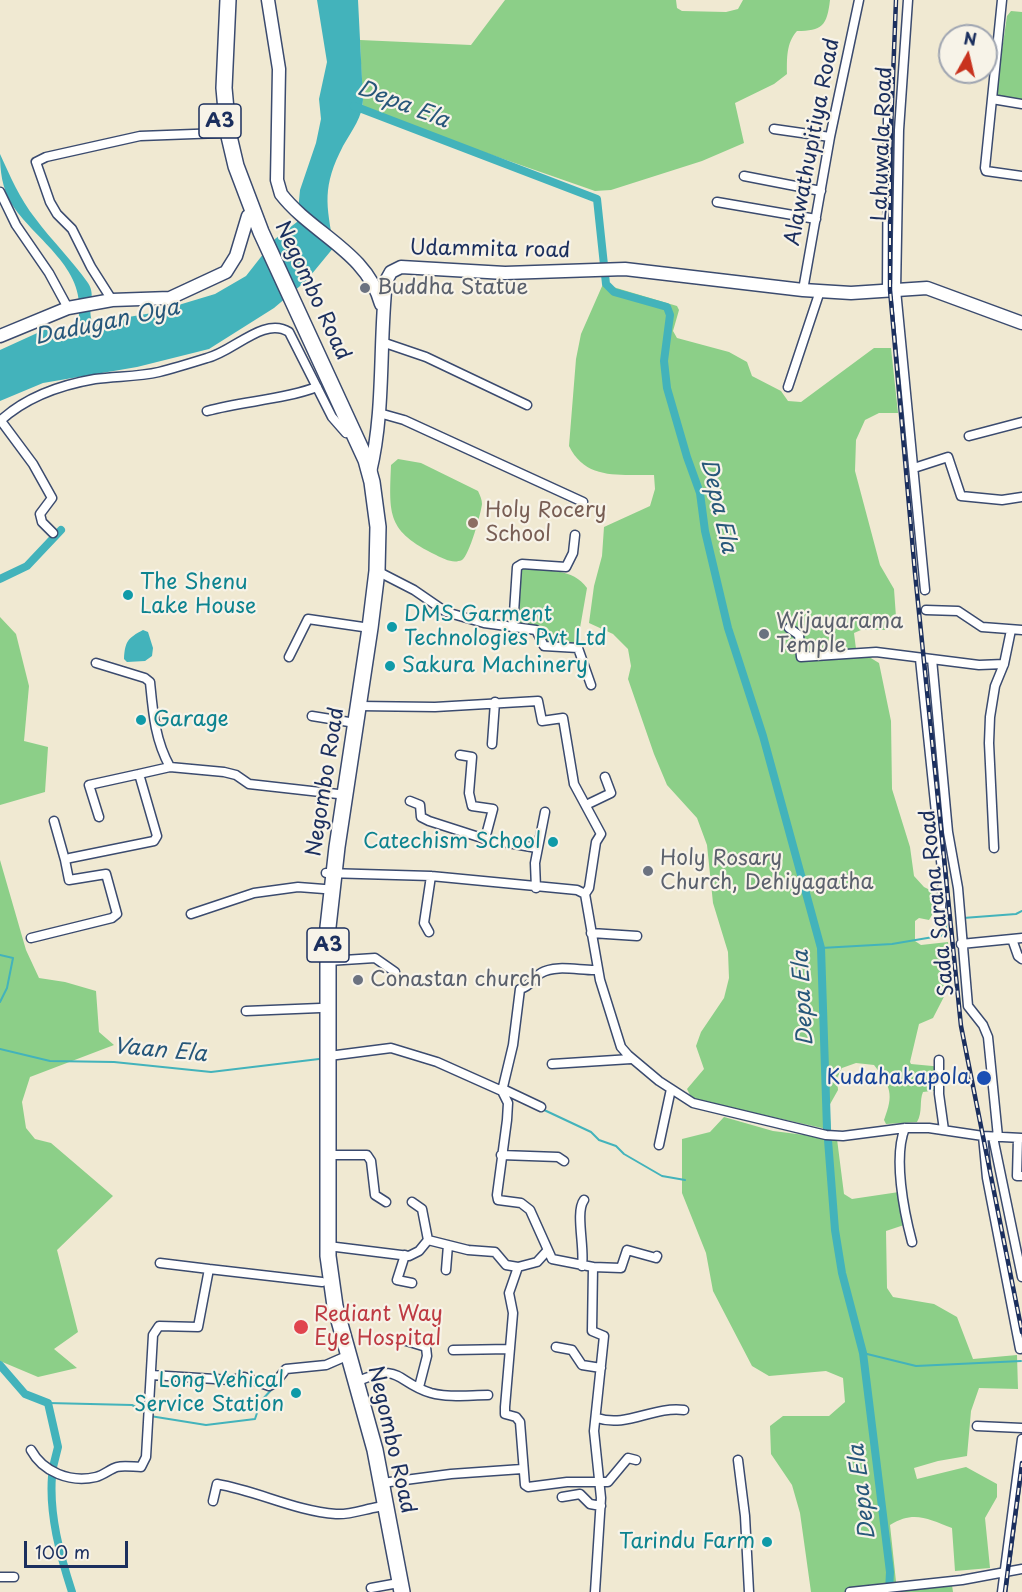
<!DOCTYPE html>
<html>
<head>
<meta charset="utf-8">
<style>
  body { margin:0 }
  #map { position:relative; width:1022px; height:1592px; overflow:hidden; background:#f0e9d2; font-family:"Playpen Sans",sans-serif }
  canvas { display:block }
  .north { position:absolute; left:938px; top:24px; width:60px; height:60px; box-sizing:border-box; background:#f7f3e8; border:2px solid #9fa5b1; border-radius:50%; rotate:8deg; font-size:16px; font-weight:700; line-height:24px; text-align:center; color:#1b2f5e }
  .north::after { content:''; display:block; margin:auto; width:21px; height:27px; background:#c8321e; clip-path:polygon(50% 0,100% 100%,50% 72%,0 100%) }
  .scale { position:absolute; left:24px; top:1541px; width:104px; height:27px; box-sizing:border-box; border:3px solid #1b2f5e; border-top:0; padding-left:8px; font-size:18px; line-height:21px; white-space:nowrap; color:#1b2f5e; -webkit-text-stroke:4px #f7f3e8; paint-order:stroke }
</style>
</head>
<body>
<div id="map">
<canvas width="1022" height="1592"></canvas>
<div class="north">N</div>
<div class="scale">100 m</div>
</div>
<script>
const c = document.querySelector('canvas').getContext('2d');
c.lineJoin = 'round';
function fillPath(path, color) { c.fillStyle = color; c.fill(path, 'evenodd'); }
function stroke(path, color, width, dash) { c.strokeStyle = color; c.lineWidth = width; c.lineCap = dash ? 'butt' : 'round'; c.setLineDash(dash || []); c.stroke(path); }
function drawText(font, color, halo, rows, align = 'center') {
  c.font = font + ' "Playpen Sans",sans-serif'; c.lineWidth = 4.5; c.setLineDash([]); c.textBaseline = 'middle'; c.strokeStyle = halo; c.fillStyle = color; for (const [text, x, y, turn = 0] of rows) {
    c.save(); c.translate(x, y); c.rotate((+turn || 0) * Math.PI / 180); c.textAlign = isNaN(turn) ? turn : align; if (halo) c.strokeText(text, 0, 0); c.fillText(text, 0, 0); c.restore();
  }
}
fillPath(new Path2D(`
  M505,0H676L677,8L682,11L726,12L738,9L743,0H830C827,26 822,31 797,31C786,43 787,59 787,74L774,84L735,103L744,143L702,161L611,190L595,191L363,110L360,40L471,45Z
  M1011,11L1022,12V102L1001,98L996,92L1007,16Z
  M603,284L677,306L679,310L673,331L677,338L729,352L747,362L752,376L781,391L788,401L801,402L874,348H891L898,413H879L865,420L856,440L855,471L880,565L894,589L896,617L885,630H861L854,633L856,649L879,663L891,721L892,789L910,847L914,876L924,887L938,894L935,910L929,920L919,918L915,921V941L921,945L948,942L951,970L949,987L933,1018L919,1024L910,1062L911,1064L943,1067L940,1090L923,1092C919,1101 923,1112 917,1122L886,1124L884,1120C894,1094 891,1087 874,1065L856,1063L842,1068L837,1078L838,1090L829,1106L831,1130L705,1102L691,1097L687,1089L704,1069L696,1046L701,1032L724,998L729,978L728,952L713,903L707,845L697,818L667,785L654,754L628,679L631,666L628,649L613,634L589,623L594,586L602,556L604,527L650,506L655,489L654,475C620,474 586,481 569,446L576,359L581,334Z
  M398,459L421,463L478,491C480,495 482,500 482,504C481,513 469,556 462,560C453,564 444,559 436,555C387,531 389,515 391,465Z
  M524,568C547,571 573,568 587,588L577,645L548,643L542,628L519,626L521,569Z
  M0,617L16,634L29,686L24,741L48,747L45,792L0,805Z
  M0,860L26,950L39,978L65,982L96,991L99,1032L114,1045L30,1077L22,1102L26,1128L35,1139L51,1143L113,1196L57,1250L78,1332L54,1349L77,1368L38,1377L0,1361Z
  M724,1117L773,1131L837,1139L844,1194L852,1199L899,1192L904,1225L886,1231L887,1288L893,1297L934,1304L957,1317L973,1359L1017,1355L1018,1389L979,1388L971,1411L967,1456L938,1461L914,1468L917,1479L966,1467L997,1484V1497L985,1518L990,1568L955,1571L952,1528C928,1519 914,1510 890,1525L897,1591L952,1585L953,1592H811L800,1513L792,1485L771,1454L770,1426L783,1416H829L845,1402L843,1378L826,1371L769,1376L752,1366L713,1291L706,1253L682,1193V1139L710,1132Z`), '#8ccf88');
fillPath(new Path2D(`
  M317,0H358L363,99C363,117 352,130 343,146C322,187 326,204 334,247L306,281L274,308L209,349L137,367L43,383L0,401V350L46,329L61,333L73,332C79,326 79,318 79,310C82,265 33,238 11,203C2,188 0,170 0,154C10,176 20,199 35,218C52,241 72,260 88,283C97,296 86,310 93,323L152,313L215,294L246,276L275,239L297,222L300,190L316,143L321,119L319,99L327,62Z
  M143,630L148,632L153,648L152,656L145,661L127,662L124,659C125,641 128,638 143,630Z`), '#43b3bb');
stroke(new Path2D(`
  M963,918L1016,914L1022,911
  M821,948L892,944L945,935L947,919
  M0,955L13,958L7,988L0,1002
  M0,1049L50,1061L114,1062L211,1072L319,1059
  M542,1109L591,1132L599,1140L616,1146L624,1154L662,1176L685,1180
  M863,1353L916,1366L1021,1361
  M48,1403L132,1405L145,1412
  M150,1416L206,1425L255,1419L261,1401L273,1388`), '#43b3bb', 2);
stroke(new Path2D(`
  M354,106L597,199L606,284L614,292L667,307L670,315L664,361L667,388L687,457L700,493L705,531L728,628L763,736L821,948L827,1129
  M0,579L27,566L61,530
  M828,1140L835,1230L842,1273L863,1353L890,1572L889,1592
  M0,1365L25,1394L48,1403L58,1447L53,1467
  M52,1476C49,1515 60,1555 72,1592`), '#43b3bb', 8);
const street = new Path2D(`
  M908,0L899,130L896,290L925,590
  M1002,0L985,168L986,171L1022,176
  M992,99L1022,104
  M774,129L830,137
  M744,176L821,191
  M0,192L16,225L49,273L68,308
  M717,202L816,219
  M803,290L830,137L859,0
  M887,290L888,119
  M112,300L91,267L72,229L57,214L50,202L36,162L46,157L140,136L221,133
  M382,342L426,357L527,405
  M788,387L820,291
  M207,411C243,401 282,400 317,387
  M379,413L404,420L583,502
  M0,421C26,397 60,385 95,379C116,376 138,377 159,372C175,368 191,363 207,358C233,352 264,316 289,332L332,417L346,433
  M1,421L33,464L52,498L40,514L42,522L53,533
  M969,436L1022,422
  M914,468L948,457L961,496L1002,500L1022,497
  M377,571L414,590L446,612L484,623L536,630L544,646L578,648L591,685
  M926,610L958,611L982,627L1022,630
  M513,628L517,567L522,564L566,567L573,553L575,535
  M789,628L799,635L801,657L876,652L979,665L1004,664
  M289,657L308,619L363,627
  M920,659L943,880L940,921
  M932,659L948,832L958,888L968,1006L983,1025L988,1037L998,1137
  M96,663L145,678L150,682C153,713 155,740 170,767
  M359,706L435,707L538,701L542,721L563,718L574,784L601,834L596,842L589,888L585,894
  M312,716L349,722
  M492,744L495,702
  M460,755L472,757L469,793L472,806L493,809L485,839
  M410,801L420,805L421,817L429,821L485,839L537,848
  M586,805L611,793L605,777
  M99,817L89,785L139,774
  M54,821L65,860
  M994,848L989,743L990,717L995,686L1004,664L1011,630
  M326,873L431,876L577,890L585,894L600,980L621,1047L628,1055L659,1081L693,1103L826,1135L843,1136L905,1128H929L983,1136L1022,1138
  M536,888L535,863L545,812
  M191,914L254,893L298,887L324,889
  M429,932L424,923L431,876
  M591,933L637,936
  M31,938L112,918L117,914L106,874L69,880L65,860L70,858L154,841L157,836L139,774L170,767L224,772L236,775L249,784L338,794
  M1012,939L1018,956L1022,959
  M961,944L1022,938
  M328,961L375,958L395,972
  M246,1011L320,1008
  M329,1056L391,1048L437,1062L502,1091
  M939,1060V1094L944,1130
  M552,1064L631,1059
  M503,1089L541,1107
  M905,1128C893,1157 904,1212 912,1242
  M983,1136L987,1178L1020,1349
  M993,1137L1022,1277
  M1018,1138L1017,1176H1022
  M659,1145L671,1089
  M328,1155H367L371,1161L375,1195L386,1202
  M501,1155L558,1157L564,1161
  M412,1202L422,1209L428,1240
  M328,1246L409,1256L419,1251L428,1240L468,1250L495,1252L506,1265L518,1267L537,1262L547,1251
  M405,1255L397,1280L412,1283
  M160,1263L209,1269
  M582,1266C585,1248 575,1212 584,1200
  M518,1267L509,1293L513,1313L505,1407V1414L516,1417L520,1422L525,1485L528,1487L567,1482H608L628,1458L636,1460
  M593,1267L621,1268L627,1250L656,1258L657,1256
  M446,1270L448,1245
  M403,1340L426,1347L427,1356L419,1387
  M556,1347L572,1350L582,1365L601,1368
  M453,1350L510,1349
  M151,1375L231,1380L244,1377L269,1386L275,1383L286,1369L326,1365L342,1358
  M358,1381C402,1362 395,1382 431,1393C449,1398 470,1395 488,1395
  M597,1418C627,1428 653,1406 684,1410
  M977,1426L1022,1428
  M31,1450C43,1472 70,1483 96,1477C104,1475 110,1469 117,1467C124,1465 134,1467 141,1467L146,1457L153,1335L159,1326L198,1327L209,1269L322,1282
  M738,1460L745,1516L749,1592
  M382,1483L451,1474L522,1469
  M562,1497L580,1494L590,1504L601,1506
  M213,1501L217,1484C258,1491 295,1511 336,1514C350,1515 365,1509 378,1507
  M0,1577H14
  M371,1588L393,1584
  M595,1592L601,1498L594,1431L604,1336L592,1331L593,1267L552,1259L530,1210L521,1203L498,1200L497,1195L507,1120L508,1103L502,1091L513,1045L520,989C532,986 532,978 541,973C556,964 581,971 598,970
  M850,1592L962,1580L1022,1569
  M1002,1592L1022,1439`);
const secondary = new Path2D(`
  M268,0L279,69L277,180L281,194C312,234 367,252 381,304
  M0,336L68,308L112,300L170,298L226,272L236,256L248,216
  M370,472C385,410 379,344 386,281L391,272L401,267L505,273L625,269L803,290L851,293L927,288L1022,323`);
const highway = new Path2D(`
  M228,0L224,88L228,132L236,166L261,232L366,460L372,482L378,527L377,571L370,628L337,847L328,927V1256L335,1306L375,1450L402,1592`);
stroke(street, '#3b4b6f', 11);
stroke(secondary, '#3b4b6f', 15);
stroke(highway, '#3b4b6f', 18);
stroke(street, '#fff', 8);
stroke(secondary, '#fff', 12);
stroke(highway, '#fff', 15);
const rail = new Path2D(`
  M896,0L890,154V290L915,573L961,1026L1022,1332
  M1005,1592L1022,1463`);
stroke(rail, '#1b2f5e', 4.5);
stroke(rail, '#f7f3e8', 2, [7]);
for (const [x, y, r, color] of [
  [365,288,6,"#6b7280"],
  [473,523,6,"#8d6e63"],
  [128,595,6,"#0f9aa8"],
  [392,627,6,"#0f9aa8"],
  [764,634,6,"#6b7280"],
  [390,666,6,"#0f9aa8"],
  [141,720,6,"#0f9aa8"],
  [553,842,6,"#0f9aa8"],
  [648,871,6,"#6b7280"],
  [358,980,6,"#6b7280"],
  [984,1078,8,"#1a4fb4"],
  [301,1327,8,"#e0444e"],
  [296,1393,6,"#0f9aa8"],
  [767,1542,6,"#0f9aa8"]
]) { const dot = new Path2D(); dot.arc(x, y, r, 0, 2 * Math.PI); c.fillStyle = color; c.fill(dot); stroke(dot, '#f7f3e8', 2); }
for (const [x, y, w] of [
  [220,121,42],
  [328,945,42]
]) { const box = new Path2D(); box.roundRect(x - w / 2, y - 17, w, 34, 4.5); c.fillStyle = '#f7f3e8'; c.fill(box); stroke(box, '#1b2f5e', 1.5); }
drawText('bold 20px', '#1b2f5e', null, [
  ["A3",220,121],
  ["A3",328,945]
]);
drawText('21px', '#1b2f5e', '#f7f3e8', [
  ["Alawathupitiya Road",813,142,-79],
  ["Lahuwala Road",883,144,-88],
  ["Udammita road",490,250,1],
  ["Negombo Road",312,291,65],
  ["Negombo Road",326,782,-81],
  ["Sada Sarana Road",938,903,-96],
  ["Negombo Road",391,1440,77]
]);
drawText('21px', '#5b616d', '#f7f3e8', [
  ["Buddha Statue",377,288],
  ["Wijayarama",776,622],
  ["Temple",776,646],
  ["Holy Rosary",660,859],
  ["Church, Dehiyagatha",660,883],
  ["Conastan church",370,980]
], 'left');
drawText('21px', '#785e54', '#f7f3e8', [
  ["Holy Rocery",485,511],
  ["School",485,535]
], 'left');
drawText('21px', '#0d838f', '#f7f3e8', [
  ["The Shenu",140,583],
  ["Lake House",140,607],
  ["DMS Garment",404,615],
  ["Technologies Pvt Ltd",404,639],
  ["Sakura Machinery",402,666],
  ["Garage",153,720],
  ["Catechism School",541,842,"right"],
  ["Long Vehical",284,1381,"right"],
  ["Service Station",284,1405,"right"],
  ["Tarindu Farm",755,1542,"right"]
], 'left');
drawText('21px', '#164399', '#f7f3e8', [
  ["Kudahakapola",970,1078]
], 'right');
drawText('21px', '#be3a42', '#f7f3e8', [
  ["Rediant Way",314,1315],
  ["Eye Hospital",314,1339]
], 'left');
drawText('italic 22px', '#27577a', '#f7f3e8', [
  ["Depa Ela",403,105,21],
  ["Dadugan Oya",107,323,-12],
  ["Depa Ela",718,506,77],
  ["Depa Ela",804,998,-93],
  ["Vaan Ela",160,1051,5],
  ["Depa Ela",863,1492,-97]
]);
</script>
</body>
</html>
